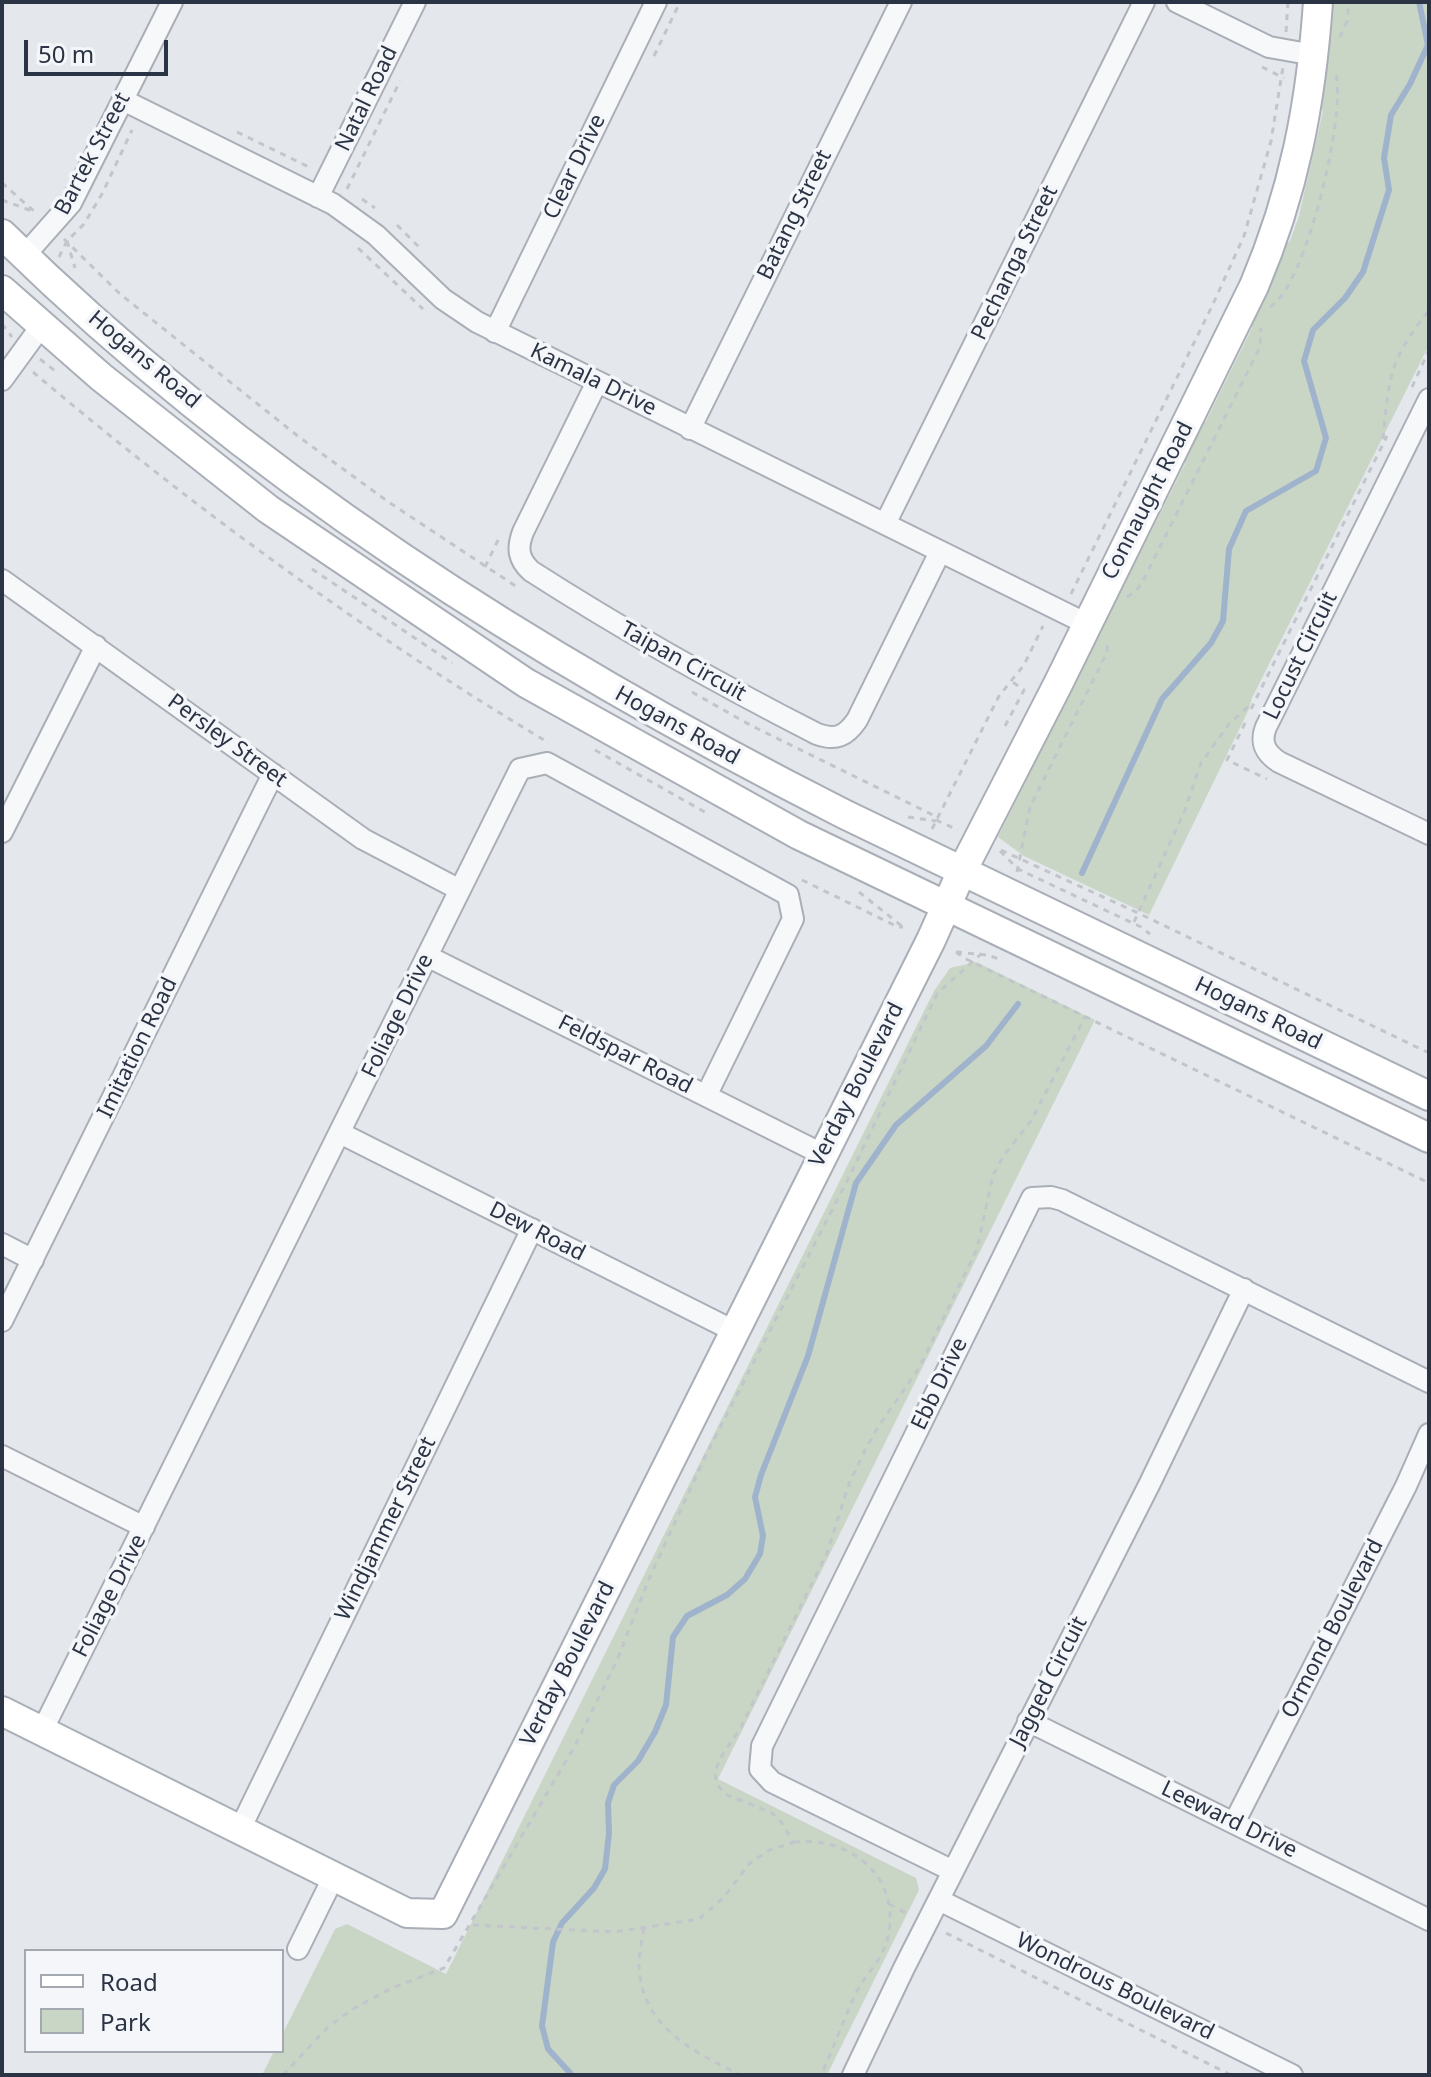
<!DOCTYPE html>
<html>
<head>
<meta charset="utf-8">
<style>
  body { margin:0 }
  #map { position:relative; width:1431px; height:2077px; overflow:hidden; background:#e4e7ec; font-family:"Noto Sans",sans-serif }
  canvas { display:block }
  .frame { position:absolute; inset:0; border:4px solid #2b3445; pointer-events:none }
  .legend { position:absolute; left:24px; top:1949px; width:260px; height:104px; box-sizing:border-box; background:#f4f6f9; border:2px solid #a4a8b1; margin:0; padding:10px 14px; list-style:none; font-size:24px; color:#2b3445 }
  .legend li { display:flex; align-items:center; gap:16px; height:40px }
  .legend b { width:40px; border:2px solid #a4a8b1 }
  .scale { position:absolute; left:24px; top:40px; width:144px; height:36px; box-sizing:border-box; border:4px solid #2b3445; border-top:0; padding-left:10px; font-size:24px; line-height:28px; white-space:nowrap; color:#2b3445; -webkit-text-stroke:6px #f4f6f9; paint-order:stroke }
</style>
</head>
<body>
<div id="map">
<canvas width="1431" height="2077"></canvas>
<div class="frame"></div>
<ul class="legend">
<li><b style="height:10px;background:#fff"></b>Road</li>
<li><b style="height:22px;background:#c9d6c5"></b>Park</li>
</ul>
<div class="scale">50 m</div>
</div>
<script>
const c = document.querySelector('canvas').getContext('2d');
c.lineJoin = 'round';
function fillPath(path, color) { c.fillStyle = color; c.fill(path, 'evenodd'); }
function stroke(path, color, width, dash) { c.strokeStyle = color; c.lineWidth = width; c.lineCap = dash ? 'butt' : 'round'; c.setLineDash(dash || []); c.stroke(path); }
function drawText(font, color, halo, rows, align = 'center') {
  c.font = font + ' "Noto Sans",sans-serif'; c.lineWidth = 7; c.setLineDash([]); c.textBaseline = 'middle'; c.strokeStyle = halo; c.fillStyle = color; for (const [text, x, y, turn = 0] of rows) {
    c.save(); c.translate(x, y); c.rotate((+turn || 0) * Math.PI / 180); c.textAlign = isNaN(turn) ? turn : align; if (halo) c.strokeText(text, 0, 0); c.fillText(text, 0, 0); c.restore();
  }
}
fillPath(new Path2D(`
  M1326,2H1429V345L1252,698L1249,709L1149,915L1024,856L998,837L1049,734L1117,584L1128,577L1185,464C1184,445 1191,431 1206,421L1252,328L1251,315L1279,250L1290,241L1299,216L1323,111L1318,100Z
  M976,962L1095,1020L718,1779L916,1878L919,1890L827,2075H262L274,2051H282V2035L335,1929L347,1924L446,1974L934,991L950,968Z`), '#c9d6c5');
stroke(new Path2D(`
  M1082,873L1162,699L1211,643L1223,621L1229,549L1246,511L1316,471L1326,438L1304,361L1313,330L1345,298L1363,272L1389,190L1384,158L1391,115L1410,84L1428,45L1419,2
  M572,2075L548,2049L542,2026L553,1942L562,1923L594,1888L605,1869L609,1833L608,1803L614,1785L638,1761L655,1732L666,1705L673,1637L687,1616L727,1595L745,1579L760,1554L763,1536L755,1497L761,1475L808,1356L856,1183L896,1125L986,1046L1018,1004`), '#9fb4cc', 6);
const street = new Path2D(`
  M1177,2L1269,47L1314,55
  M123,100L333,204L376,235L443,299L477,322L1087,624
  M318,197L415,2
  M24,256L71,203L172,2
  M495,332L656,2
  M2,380L42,325
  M597,382L523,532C517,548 518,559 531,571C623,630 719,684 817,734C836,741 846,736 857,720L940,552
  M1429,399L1266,727C1260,742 1265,753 1279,762L1429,834
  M690,429L901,2
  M885,524L1144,2
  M2,580L363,839L460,890
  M2,832L96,646
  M427,956L822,1154
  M340,1133L734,1331
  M2,1244L33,1260
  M2,1321L273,774
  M2,1456L144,1527
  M1028,1721L1429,1920
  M42,1731L520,769L547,763L788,895L793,919L706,1096
  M1234,1823L1406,1486L1429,1434
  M240,1829L532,1229
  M953,1871L772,1782L760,1769L762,1746L1032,1198L1051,1197L1062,1200L1429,1382
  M939,1900L1292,2075
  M298,1949L334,1876
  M853,2075L904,1968L1149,1485L1244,1289`);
const secondary = new Path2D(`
  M2,234C245,474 540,660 844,814L1429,1096
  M2,290L101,377L268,509L526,683L799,835L1429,1138
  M2,1711L407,1913L443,1914L931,940L962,871L1058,684L1254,286C1294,192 1311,104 1318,2`);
stroke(street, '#a9aeb7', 24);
stroke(secondary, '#a9aeb7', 32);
stroke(new Path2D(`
  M1286,32L1288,2
  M1340,37L1347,21L1349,2
  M654,56L680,2
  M1262,67L1284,78
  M237,132L309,167
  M2,183L35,212
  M347,189L400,81
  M362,199L375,208
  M2,200L32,211
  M397,225L420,248
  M64,239L120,294L299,437L390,503L517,587
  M67,241L75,268
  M358,248L423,309
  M59,257L67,241L84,224L102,194L132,130
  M1270,307C1306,286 1346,116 1336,74
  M2,324L12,337
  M40,359L59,374
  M33,372C196,510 367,634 549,743
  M1412,387L1429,350
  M1383,439C1389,376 1389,361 1429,310
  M485,567L499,538
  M312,569L452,663
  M1071,594L1213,304L1244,236L1271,141L1283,67
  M1127,597L1135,592L1142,583L1260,347L1261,328
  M692,692L750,725L931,814L938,821L958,830
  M1251,709L1387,436
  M1245,723L1227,760L1267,779
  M1005,726L1024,690L1011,681
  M595,750L710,815
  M908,817L936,821
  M932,829L999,696L1024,665L1043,626
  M1001,850L1138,913L1429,1053
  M1000,851L1018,869L1141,927L1150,934
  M1017,872L1030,807L1107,652L1108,639
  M802,880L898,927H903
  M859,892L903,927
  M1134,922L1185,810L1201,763L1229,724L1252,703
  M956,952L964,958L1429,1183
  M956,952L987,955L999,959
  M794,1842C820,1840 843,1845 863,1861C891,1883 898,1924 881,1955C874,1967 864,1978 857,1991C844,2018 834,2047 821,2075
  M889,1904L910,1915
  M473,1925L615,1932L699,1919L724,1897L749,1864L769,1850L793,1843L783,1824L772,1813L725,1794L716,1783L715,1771L721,1757L740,1729L814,1579L827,1553L849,1484L864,1452L878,1427L919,1368L977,1249L993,1175L1004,1155L1031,1121L1085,1017
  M644,1928C642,1940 639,1954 639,1966C641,2026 693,2052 741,2075
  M946,1933L1231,2075
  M283,2075L328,2027L353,2009L392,1988L444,1968L576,1744L617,1660L649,1579L705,1457L848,1179L937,994L981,954L984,949`), '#c2c5cb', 3, [6, 6]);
stroke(street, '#f7f8fa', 20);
stroke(secondary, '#fff', 28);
drawText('22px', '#2b3445', '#f4f6f9', [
  ["Natal Road",367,99,-64],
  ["Bartek Street",93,154,-62],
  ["Clear Drive",575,167,-64],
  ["Batang Street",795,215,-64],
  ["Pechanga Street",1015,263,-64],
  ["Hogans Road",144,360,40],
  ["Kamala Drive",593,380,26],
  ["Connaught Road",1148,501,-63],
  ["Locust Circuit",1301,656,-64],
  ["Taipan Circuit",683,662,29],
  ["Hogans Road",677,726,29],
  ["Persley Street",227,741,36],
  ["Hogans Road",1258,1014,26],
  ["Foliage Drive",398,1016,-64],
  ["Imitation Road",138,1048,-64],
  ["Feldspar Road",625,1055,27],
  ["Verday Boulevard",857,1085,-63],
  ["Dew Road",537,1232,27],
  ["Ebb Drive",940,1384,-64],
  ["Windjammer Street",386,1529,-64],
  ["Foliage Drive",110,1596,-63],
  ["Ormond Boulevard",1333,1629,-63],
  ["Verday Boulevard",568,1664,-63],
  ["Jagged Circuit",1049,1682,-63],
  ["Leeward Drive",1229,1820,26],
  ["Wondrous Boulevard",1115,1987,26]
]);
</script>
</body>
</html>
